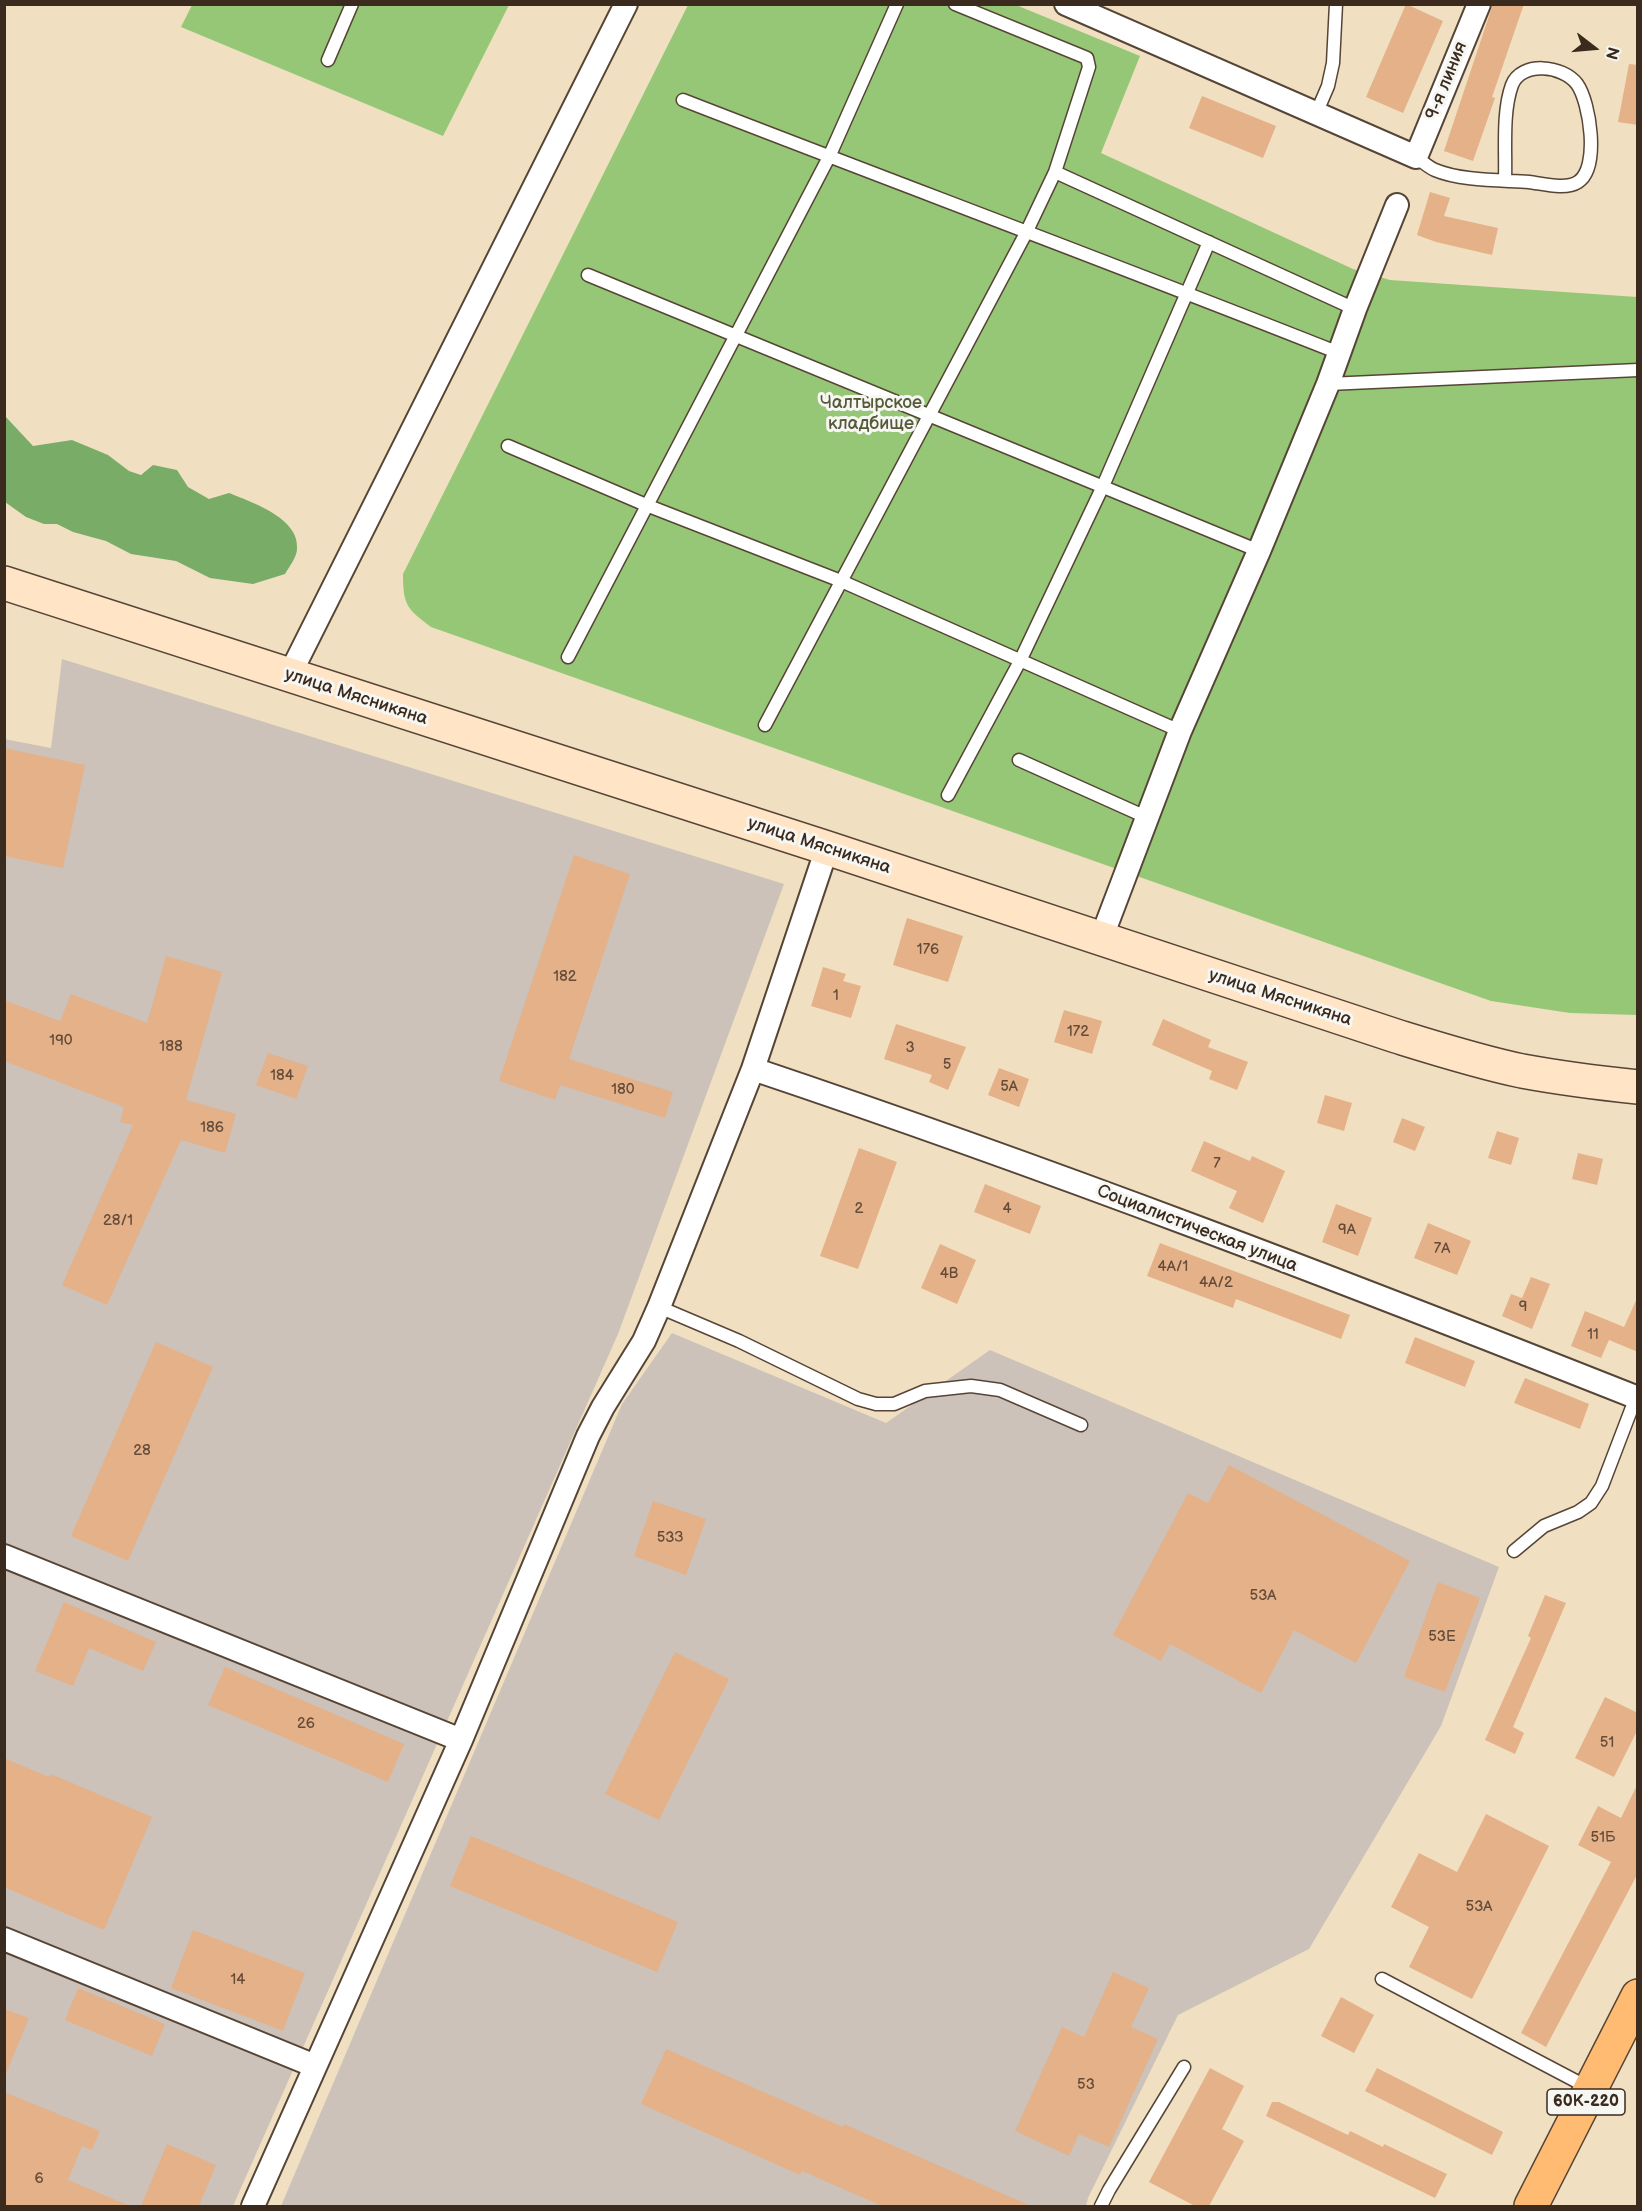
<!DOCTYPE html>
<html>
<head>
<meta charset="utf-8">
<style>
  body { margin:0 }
  #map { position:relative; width:1642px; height:2211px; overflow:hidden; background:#f0e0c1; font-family:"Balsamiq Sans",sans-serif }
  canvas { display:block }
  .frame { position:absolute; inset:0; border:6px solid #3b2a1e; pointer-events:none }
  .north { position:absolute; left:1564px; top:18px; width:60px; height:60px; -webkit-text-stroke:4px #f6f6f2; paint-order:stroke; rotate:106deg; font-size:16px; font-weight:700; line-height:24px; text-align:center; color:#3b2a1e }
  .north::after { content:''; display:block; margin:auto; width:21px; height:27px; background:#3b2a1e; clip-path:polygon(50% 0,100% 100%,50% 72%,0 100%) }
</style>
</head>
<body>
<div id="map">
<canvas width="1642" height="2211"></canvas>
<div class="frame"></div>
<div class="north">N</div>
</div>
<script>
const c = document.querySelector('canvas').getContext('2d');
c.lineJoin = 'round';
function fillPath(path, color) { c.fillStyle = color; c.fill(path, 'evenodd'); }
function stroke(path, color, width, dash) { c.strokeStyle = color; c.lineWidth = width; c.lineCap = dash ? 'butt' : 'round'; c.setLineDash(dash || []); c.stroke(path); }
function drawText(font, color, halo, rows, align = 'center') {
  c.font = font + ' "Balsamiq Sans",sans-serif'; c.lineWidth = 6; c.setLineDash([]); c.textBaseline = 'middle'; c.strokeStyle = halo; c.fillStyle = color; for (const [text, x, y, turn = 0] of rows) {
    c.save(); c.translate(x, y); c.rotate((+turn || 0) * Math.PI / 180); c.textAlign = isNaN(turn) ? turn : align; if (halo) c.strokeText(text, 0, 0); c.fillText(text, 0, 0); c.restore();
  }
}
fillPath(new Path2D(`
  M62,659L784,884L618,1334L233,2206H5L4,739L51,748Z
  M672,1333L886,1423L990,1350L1499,1567L1441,1726L1309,1949L1178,2015L1088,2198L1086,2206H281L622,1404Z`), '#ccc2b9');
fillPath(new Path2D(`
  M192,5H509L443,136L181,27Z
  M688,5H1016L1140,56L1101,153L1353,269L1390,280L1637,297V1015L1570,1013L1491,1001L431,627C407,609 403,605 403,574Z`), '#96c776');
fillPath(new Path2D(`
  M5,416L33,446L72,440L108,455L129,471L141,475L153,465L177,470L188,487L209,499L229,493C251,502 300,518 297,549C297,557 289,567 285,574L253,584L210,578L176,561L131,554L106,541L73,532L57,524H44L26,517L5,502Z`), '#78ac67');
fillPath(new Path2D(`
  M1406,4L1443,21L1403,113L1366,97Z
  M1493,4H1524L1492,97L1495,98L1473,161L1444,151Z
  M1629,64L1638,65V125L1618,122Z
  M1202,96L1276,126L1263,158L1189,128Z
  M1430,192L1450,198L1444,216L1498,228L1492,255L1436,242L1417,235Z
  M4,748L85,765L63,868L4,856Z
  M574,855L630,874L569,1059L673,1092L665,1118L560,1085L555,1100L499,1081Z
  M907,918L963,936L948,982L893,965Z
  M166,956L222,972L186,1100L236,1114L225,1153L181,1140L107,1305L62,1285L133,1125L120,1122L124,1107L4,1061V1000L60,1021L71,994L147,1023Z
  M823,967L846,974L843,981L861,986L851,1018L811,1006Z
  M1064,1010L1102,1021L1092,1054L1054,1042Z
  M1163,1019L1211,1040L1208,1047L1248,1062L1237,1090L1209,1079L1212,1071L1152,1045Z
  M896,1024L966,1047L948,1090L929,1082L932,1075L884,1059Z
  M268,1053L308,1066L296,1099L256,1085Z
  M999,1068L1029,1079L1019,1107L988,1095Z
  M1325,1095L1352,1103L1344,1131L1317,1123Z
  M1402,1118L1425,1127L1415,1151L1393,1142Z
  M1497,1131L1519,1138L1511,1165L1488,1158Z
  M1204,1141L1250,1161L1252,1156L1285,1171L1263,1223L1229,1208L1237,1191L1191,1171Z
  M859,1148L897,1162L858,1269L820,1256Z
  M1578,1153L1603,1159L1597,1185L1572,1179Z
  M985,1184L1041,1206L1030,1234L974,1212Z
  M1336,1204L1372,1218L1358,1256L1322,1242Z
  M1428,1223L1471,1241L1457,1275L1414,1258Z
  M1160,1243L1350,1315L1341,1339L1236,1299L1233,1308L1147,1276Z
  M940,1244L976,1260L957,1304L921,1288Z
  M1531,1277L1550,1284L1532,1329L1502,1316L1511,1294L1522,1298Z
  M1638,1296V1352L1609,1340L1601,1358L1571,1346L1585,1311L1624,1327Z
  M1415,1337L1475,1361L1465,1387L1405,1363Z
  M156,1342L213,1367L128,1561L71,1536Z
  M1525,1378L1589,1404L1580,1429L1514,1403Z
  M1229,1465L1410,1561L1356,1663L1294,1630L1261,1693L1170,1644L1161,1661L1113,1635L1188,1493L1208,1503Z
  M653,1501L706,1519L686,1575L634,1556Z
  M1438,1582L1480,1598L1445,1692L1404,1677Z
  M1545,1595L1566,1603L1513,1727L1524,1733L1515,1754L1485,1740L1531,1638L1528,1636Z
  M64,1602L156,1642L143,1671L89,1648L73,1686L35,1671Z
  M675,1652L729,1679L659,1820L605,1794Z
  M225,1667L404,1744L388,1782L208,1705Z
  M1605,1697L1638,1713V1729L1614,1777L1575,1758Z
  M4,1758L49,1777L51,1774L152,1817L104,1930L4,1887Z
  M1638,1783V1873L1546,2047L1521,2033L1611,1862L1578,1845L1598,1806L1621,1818Z
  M1486,1814L1549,1846L1472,1999L1409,1967L1429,1927L1391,1907L1419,1853L1457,1872Z
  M471,1836L678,1922L657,1972L450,1886Z
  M193,1930L305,1973L283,2031L171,1988Z
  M1113,1972L1149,1988L1131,2027L1158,2039L1109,2147L1079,2134L1069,2156L1015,2131L1062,2027L1084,2037Z
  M78,1988L165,2024L152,2056L65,2020Z
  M1341,1997L1374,2015L1354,2053L1321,2036Z
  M4,2009L29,2018L5,2076H4Z
  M666,2049L843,2127L844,2124L1031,2206H882L802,2171L800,2175L641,2104Z
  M1210,2068L1244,2086L1222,2129L1244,2141L1209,2206H1195L1149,2182Z
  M1377,2068L1503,2132L1492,2155L1365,2091Z
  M4,2092L100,2131L92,2150L82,2146L68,2180L130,2206H4Z
  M1272,2102H1279L1348,2135L1350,2131L1383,2147L1384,2144L1447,2174L1435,2198L1266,2116Z
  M167,2144L216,2165L199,2206H141Z`), '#e4b189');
const lane = new Path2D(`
  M328,60L352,4
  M683,100C902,185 1122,267 1339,353
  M1316,114L1328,86L1333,63L1336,4
  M1416,157C1422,161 1428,167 1435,170C1461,181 1501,180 1529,182C1544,184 1566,190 1578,182C1600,168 1590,102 1577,84C1563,65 1521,61 1512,85C1502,112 1506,151 1505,180
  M1055,172L1355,309
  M588,275L1259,551
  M1328,384L1638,370
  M508,446L646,505L841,581L1180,731
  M568,657L829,157L897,4
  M765,725L1026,233L1055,172L1089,67L1087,58L955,4
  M1019,760L1146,817
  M948,795L1020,661L1103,486L1209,242
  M659,1307L739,1341L858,1399L876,1404H894L925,1391L971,1386L1000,1390L1081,1425
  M1514,1551L1544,1526L1578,1512L1591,1503L1602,1486L1636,1397
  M1382,1979L1591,2089
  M1101,2206L1109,2190L1184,2067`);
const street = new Path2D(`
  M1066,4L1416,157L1479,4
  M289,676L626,4
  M1101,939L1180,731L1259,551L1328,384L1355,309L1397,205
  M753,1069C1051,1169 1345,1282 1638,1398
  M4,1556L461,1740
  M4,1939L315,2066
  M253,2206L461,1740L588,1436L603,1407L644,1341L659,1307L753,1069L827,848`);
const secondary = new Path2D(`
  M4,583L827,848L1396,1036C1438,1049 1479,1062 1522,1071C1560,1078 1599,1083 1638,1087`);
const primary = new Path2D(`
  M1531,2206L1638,1996`);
stroke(lane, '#564536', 15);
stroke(street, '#564536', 26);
stroke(secondary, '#564536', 36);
stroke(primary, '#564536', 36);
stroke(lane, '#fff', 12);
stroke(street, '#fff', 22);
stroke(secondary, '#ffe4c6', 33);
stroke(primary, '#ffbb71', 33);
drawText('15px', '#654c39', null, [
  ["176",928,950],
  ["182",565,977],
  ["1",836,996],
  ["172",1078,1032],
  ["190",61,1041],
  ["188",171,1047],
  ["3",910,1048],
  ["5",947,1065],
  ["184",282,1076],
  ["5А",1009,1087],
  ["180",623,1090],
  ["186",212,1128],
  ["7",1217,1164],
  ["2",859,1209],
  ["4",1007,1209],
  ["28/1",118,1221],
  ["9А",1347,1230],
  ["7А",1442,1249],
  ["4А/1",1173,1267],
  ["4В",949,1274],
  ["4А/2",1216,1283],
  ["9",1523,1307],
  ["11",1593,1335],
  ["28",142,1451],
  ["53З",670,1538],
  ["53А",1263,1596],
  ["53Е",1442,1637],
  ["26",306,1724],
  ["51",1607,1743],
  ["51Б",1603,1838],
  ["53А",1479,1907],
  ["14",238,1980],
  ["53",1086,2085],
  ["6",39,2179]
]);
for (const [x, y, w] of [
  [1586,2102,78]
]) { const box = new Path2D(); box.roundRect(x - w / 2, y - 13, w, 26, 4.5); c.fillStyle = '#f6f6f2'; c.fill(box); stroke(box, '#3b2a1e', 1.5); }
drawText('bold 16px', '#3b2a1e', null, [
  ["60К-220",1586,2102]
]);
drawText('18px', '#3b2a1e', '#f6f6f2', [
  ["9-я линия",1447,81,-68],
  ["улица Мясникяна",356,697,18],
  ["улица Мясникяна",819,846,18],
  ["улица Мясникяна",1280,998,18],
  ["Социалистическая улица",1197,1229,21]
]);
drawText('18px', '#565938', '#f6f6f2', [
  ["Чалтырское",871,403],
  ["кладбище",871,424]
]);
</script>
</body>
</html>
